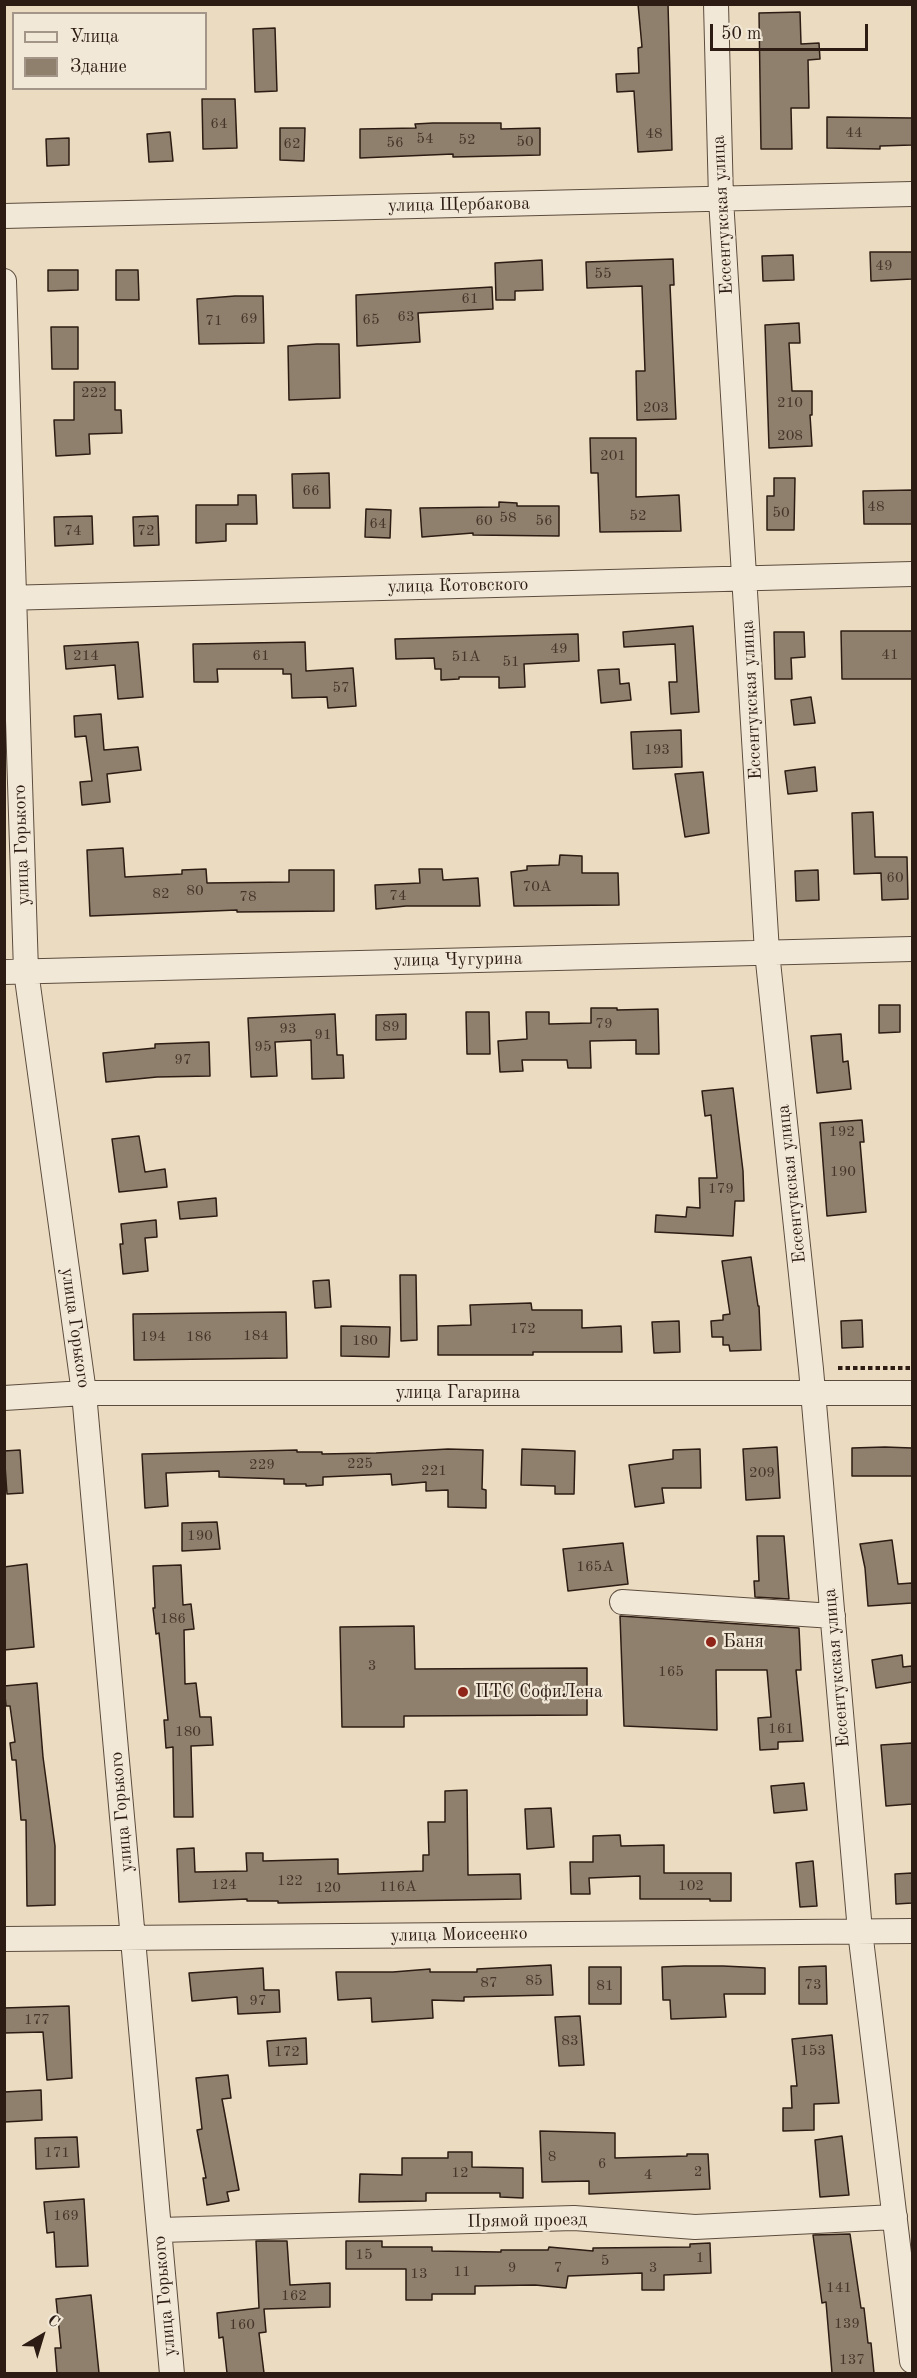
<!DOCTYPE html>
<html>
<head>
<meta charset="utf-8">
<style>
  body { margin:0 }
  #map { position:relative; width:917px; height:2378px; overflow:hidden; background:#ebdcc1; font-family:"Old Standard TT",serif }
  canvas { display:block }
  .frame { position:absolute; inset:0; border:6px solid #2c1c13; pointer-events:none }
  .legend { position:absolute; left:12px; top:12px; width:195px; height:78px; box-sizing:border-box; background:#f2e8d7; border:2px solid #a39689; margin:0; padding:8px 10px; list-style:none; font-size:18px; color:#2c1c13 }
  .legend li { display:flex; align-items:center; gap:12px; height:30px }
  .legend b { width:30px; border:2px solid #a39689 }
  .north { position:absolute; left:12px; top:2306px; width:60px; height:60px; -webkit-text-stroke:4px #f2e8d7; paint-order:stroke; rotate:38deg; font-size:16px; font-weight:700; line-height:24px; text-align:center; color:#2c1c13 }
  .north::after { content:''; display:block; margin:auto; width:21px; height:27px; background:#2c1c13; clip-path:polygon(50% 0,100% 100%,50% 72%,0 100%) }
  .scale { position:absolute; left:710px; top:24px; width:158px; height:27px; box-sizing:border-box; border:3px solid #2c1c13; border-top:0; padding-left:8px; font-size:18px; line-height:21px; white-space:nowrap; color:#2c1c13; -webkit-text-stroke:4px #f2e8d7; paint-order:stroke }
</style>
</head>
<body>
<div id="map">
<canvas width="917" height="2378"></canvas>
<div class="frame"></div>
<ul class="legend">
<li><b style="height:8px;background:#f2e8d7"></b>Улица</li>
<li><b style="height:16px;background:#8f806d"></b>Здание</li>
</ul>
<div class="north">С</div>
<div class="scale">50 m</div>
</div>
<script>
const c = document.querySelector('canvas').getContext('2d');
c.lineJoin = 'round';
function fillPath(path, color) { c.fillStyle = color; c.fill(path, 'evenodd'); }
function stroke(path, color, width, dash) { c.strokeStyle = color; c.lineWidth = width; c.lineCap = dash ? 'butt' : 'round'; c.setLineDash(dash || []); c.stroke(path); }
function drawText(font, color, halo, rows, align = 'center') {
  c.font = font + ' "Old Standard TT",serif'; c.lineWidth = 4.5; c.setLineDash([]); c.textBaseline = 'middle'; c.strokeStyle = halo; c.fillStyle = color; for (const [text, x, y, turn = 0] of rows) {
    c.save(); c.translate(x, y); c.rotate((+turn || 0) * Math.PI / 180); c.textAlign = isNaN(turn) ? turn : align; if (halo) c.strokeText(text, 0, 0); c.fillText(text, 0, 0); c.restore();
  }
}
const building = new Path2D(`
  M638,4H668L672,150L638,152L634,91L617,92L616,74L639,73L638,48L642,47Z
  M800,12L801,44L819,43L820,59L808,60L809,108H791L792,149H761L759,13Z
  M275,28L277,91L255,92L253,29Z
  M202,99H235L237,148L203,149Z
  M827,117L912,118V145L880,146V149L827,148Z
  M433,123H501V129L540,128V155L453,157V154L360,158V129L416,128L415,124Z
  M280,128H305L304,161L280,160Z
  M170,132L173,161L149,162L147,134Z
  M69,138V165L47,166L46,139Z
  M870,252H912V279L871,281Z
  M793,255L794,280L763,281L762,256Z
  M673,259L674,285H670L676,419L637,420L636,371H645L642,286L587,288L586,262Z
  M542,260L543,290L515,291V300H496L495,263Z
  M48,270H78V290L48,291Z
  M116,270H138L139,300H116Z
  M492,287L493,309L418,313L420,342L357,346L356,295Z
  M235,296H263L264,343L199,344L197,299Z
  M799,323L800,343H789L792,391H812V415H810L812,446L769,448L765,325Z
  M51,327H78V369H52Z
  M317,344H339L340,398L289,400L288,346Z
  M74,382H115V410H121L122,433L89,434L90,454L56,456L54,420H74Z
  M590,438H636V497L679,495L681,531L600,532L598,473H591Z
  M329,473L330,508H293L292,474Z
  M774,478H795L794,530H767V496H774Z
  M912,490V524H864L863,491Z
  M238,495H256L257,524H226V541L196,543V505H238Z
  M499,502L517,503V506H559V536L473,535V533L422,537L420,508L499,507Z
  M366,509L391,510L390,538L365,537Z
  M92,516L93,544L55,546L54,517Z
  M158,516L159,545L134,546L133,517Z
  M693,626L699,712L671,714L669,682H677L675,644L624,647L623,632Z
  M841,631H912V679H842Z
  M774,632H804L805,657L791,658L792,679H775Z
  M578,634L579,661L524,664L525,687L499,688V677H459V679L441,680V669H435L434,658L396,659L395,639Z
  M138,642L143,697L118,699L115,665L66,669L64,646Z
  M305,642L306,671L353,668L356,706L328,708L327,697L292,698L291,674H283V669H217L218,682H194L193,644Z
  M619,669L620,684L629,683L631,700L601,703L598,670Z
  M811,697L815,723L794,725L791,700Z
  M101,714L104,750L138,747L141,770L107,774L110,802L82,805L80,782L92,781L86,736L75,737L74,716Z
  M681,730L682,767L633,769L631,732Z
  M815,767L817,791L788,794L785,771Z
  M703,772L709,833L685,837L675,774Z
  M873,812L875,857H907L908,899L882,900L881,873L854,874L852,813Z
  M123,848L125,877L182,874V870L206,869L207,883L289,882V870H334V911L237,912V910L90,916L87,850Z
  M560,855L582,856V873H618L619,905L514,906L511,872L527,870V866L559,865Z
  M419,869H442L443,880L478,878L480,906H406L376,909L375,885L420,883Z
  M818,870L819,900L796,901L795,871Z
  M879,1005H900V1032L879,1033Z
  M591,1008H617V1010L658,1009L659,1054H636V1040L590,1041L591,1068H568L567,1060H522L523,1071L500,1072L498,1041L527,1039L526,1012H549V1024L591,1023Z
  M466,1012H489L490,1054H467Z
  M335,1014L337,1055H343L344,1078L312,1079L311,1040L275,1042L277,1076L251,1077L248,1018Z
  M406,1014V1039L376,1040V1015Z
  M841,1034L843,1062L848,1061L851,1089L817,1093L811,1036Z
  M209,1042L210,1076L157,1077L106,1082L103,1053L155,1048V1044Z
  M733,1088L743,1171L744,1201H735L733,1236L655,1232L656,1215L686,1217L687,1207L700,1208L699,1178H717L711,1115L705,1116L702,1091Z
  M862,1120L864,1142H860L866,1212L827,1216L820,1123Z
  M139,1136L145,1172L165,1169L167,1187L119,1192L112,1139Z
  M216,1198L217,1216L180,1219L178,1202Z
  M156,1220L157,1237L145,1238L148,1271L123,1274L120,1244H123L121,1224Z
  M751,1257L758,1306H759L761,1350L730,1351L729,1345H723V1337H712L711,1321L723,1320V1315L730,1314L722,1261Z
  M400,1275H416L417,1340L401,1341Z
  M329,1280L331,1307L315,1308L313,1281Z
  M531,1303L532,1310H582V1328L621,1326L622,1352H533V1355H438V1326L471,1325L470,1305Z
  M286,1312L287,1358L134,1360L133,1314Z
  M862,1320L863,1347L842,1348L841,1321Z
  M679,1321L680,1352L654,1353L652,1322Z
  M341,1326L390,1327L389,1357L341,1356Z
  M777,1447L780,1498L746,1500L743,1449Z
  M885,1447L912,1448V1476H852V1448Z
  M448,1449L483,1450L482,1489L486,1490V1508L448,1507V1490L426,1491V1482L392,1485L391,1474L323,1477V1485L306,1486V1484H284V1479L219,1477V1471L166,1473L168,1506L145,1508L142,1454L297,1450V1452H322V1454L376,1453Z
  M522,1449L575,1451L574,1494H555V1486L521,1485Z
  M700,1449L701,1488H662L664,1503L635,1507L629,1465L673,1459V1450Z
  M20,1450L23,1493L7,1494L4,1451Z
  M217,1522L220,1549L182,1551V1523Z
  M757,1536H784L789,1599L755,1597L754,1581H759Z
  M892,1540L898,1584L912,1583V1603L868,1606L865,1568L860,1544Z
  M623,1543L628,1584L568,1591L563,1549Z
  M27,1564L34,1647L4,1650V1567Z
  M181,1565L183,1605L191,1604L194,1629L184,1630L185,1684L196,1683L200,1717H211L213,1745L191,1746L193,1817H174L173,1747L166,1748L164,1720H168L159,1633L156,1634L153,1608H155L153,1566Z
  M620,1616L799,1628L801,1670H796L803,1741L778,1742V1749L760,1750L758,1718L771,1717L767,1670H716L717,1730L624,1726Z
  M414,1626L415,1669L587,1668V1715L404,1716V1727H342L340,1627Z
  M902,1655L903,1667L912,1666V1682L876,1688L872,1660Z
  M37,1683L43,1757L55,1846V1905L27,1906L26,1820H21L16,1760H12L10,1743L15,1742L10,1706H6L4,1686Z
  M912,1743V1804L886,1806L881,1745Z
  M804,1783L807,1810L774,1813L771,1786Z
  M467,1790L468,1875L520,1874L521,1899L278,1903V1901H247V1899L179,1902L177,1849L194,1848L195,1872L247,1871L246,1853H263V1861L338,1859V1874L423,1871V1855H429L428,1822H445V1791Z
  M551,1808L554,1847L527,1849L525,1809Z
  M620,1835L621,1846L664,1845V1873H731V1901H710V1899H640V1876L589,1878L590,1894H571L570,1862H593V1836Z
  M813,1861L817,1906L800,1907L796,1863Z
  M912,1873V1903L896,1904L895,1874Z
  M551,1965L553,1995L464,1997V2001L432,2000L433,2018L372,2022L371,1998L338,2000L336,1972H393L430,1969V1972H477V1969Z
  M684,1966H723L765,1968V1994H724L726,2017L671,2019L670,2000H663L662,1967Z
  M826,1966L827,2004H799V1967Z
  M589,1967H621V2004H589Z
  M263,1968L264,1990H279L280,2012L238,2014L237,1997L192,2001L189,1973Z
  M69,2006L72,2078L47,2080L43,2032L4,2033V2008Z
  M580,2016L584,2065L559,2066L555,2017Z
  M832,2035L839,2103L814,2104V2130L783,2131V2108H792L791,2086H797L792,2039Z
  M306,2038L307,2064L269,2066L267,2041Z
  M228,2075L231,2098L222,2099L239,2190L227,2192L229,2201L207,2205L203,2178H206L197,2130L202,2129L196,2078Z
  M41,2090L42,2120L4,2122V2092Z
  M540,2131L615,2133V2158L687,2156V2154H708L710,2189L589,2194V2181L542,2182Z
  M842,2136L849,2195L820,2197L815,2140Z
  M77,2137L79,2167L36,2169L35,2138Z
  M448,2152H472V2167L523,2168V2198L500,2197V2193H426V2201L359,2202L360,2174L402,2175V2158H448Z
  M84,2199L88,2266L56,2267L54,2232L47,2233L44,2202Z
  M850,2234L861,2308H864L868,2343H871L874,2373H832L826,2302L822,2303L813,2235Z
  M256,2241H287L290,2285L330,2283V2307L264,2309L266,2332L259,2333L264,2373H227L223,2337L219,2338L217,2313L259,2308Z
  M346,2241H382V2247H432V2251L501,2252V2250H548L549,2247L593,2251V2248L690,2247V2244L710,2243L711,2273L664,2275V2290H642V2273L568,2276L566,2288L535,2285L475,2286V2294H432V2300H406V2269H346Z
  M91,2295L99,2373H57L55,2348H61L56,2299Z`);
fillPath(building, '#8f806d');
stroke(building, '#2c1c13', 1.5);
const minor = new Path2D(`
  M716,4L721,199L767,952L811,1369L860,1931L912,2361
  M4,216L912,194
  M4,281L26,971L84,1393L172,2374
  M4,598L912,574
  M4,972L912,949
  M4,1398L84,1393H912
  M622,1602L833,1616
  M4,1939L912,1931
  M160,2230L574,2218L695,2227L895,2217`);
stroke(minor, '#5c4c3e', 26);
stroke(new Path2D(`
  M838,1368H912`), '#2c1c13', 4, [4.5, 3]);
stroke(minor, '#f2e8d7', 24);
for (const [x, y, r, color] of [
  [711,1642,6,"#8f2418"],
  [463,1692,6,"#8f2418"]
]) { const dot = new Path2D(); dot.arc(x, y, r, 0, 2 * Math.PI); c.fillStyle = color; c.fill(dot); stroke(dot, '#f2e8d7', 2); }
drawText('15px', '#45352a', null, [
  ["64",219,124],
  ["44",854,133],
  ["48",654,134],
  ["54",425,139],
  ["52",467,140],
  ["50",525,142],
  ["56",395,143],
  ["62",292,144],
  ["49",884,266],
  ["55",603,274],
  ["61",470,299],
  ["63",406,317],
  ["69",249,319],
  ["65",371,320],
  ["71",214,321],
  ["222",94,393],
  ["210",790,403],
  ["203",656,408],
  ["208",790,436],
  ["201",613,456],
  ["66",311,491],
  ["48",876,507],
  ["50",781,513],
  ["52",638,516],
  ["58",508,518],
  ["60",484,521],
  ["56",544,521],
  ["64",378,524],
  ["74",73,531],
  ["72",146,531],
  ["49",559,649],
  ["41",890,655],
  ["214",86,656],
  ["61",261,656],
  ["51А",466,657],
  ["51",511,662],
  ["57",341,688],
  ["193",657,750],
  ["60",895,878],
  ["70А",537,887],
  ["80",195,891],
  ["82",161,894],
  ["74",398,896],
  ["78",248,897],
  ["79",604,1024],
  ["89",391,1027],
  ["93",288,1029],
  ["91",323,1035],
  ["95",263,1047],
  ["97",183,1060],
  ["192",842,1132],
  ["190",843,1172],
  ["179",721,1189],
  ["172",523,1329],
  ["184",256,1336],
  ["194",153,1337],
  ["186",199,1337],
  ["180",365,1341],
  ["225",360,1464],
  ["229",262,1465],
  ["221",434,1471],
  ["209",762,1473],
  ["190",200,1536],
  ["165А",595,1567],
  ["186",173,1619],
  ["3",372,1666],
  ["165",671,1672],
  ["161",781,1729],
  ["180",188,1732],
  ["122",290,1881],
  ["124",224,1885],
  ["102",691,1886],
  ["116А",398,1887],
  ["120",328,1888],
  ["85",534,1981],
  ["87",489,1983],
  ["73",813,1985],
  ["81",605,1986],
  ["97",258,2001],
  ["177",37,2020],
  ["83",570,2041],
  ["153",813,2051],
  ["172",287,2052],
  ["171",57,2153],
  ["8",552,2157],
  ["6",602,2164],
  ["2",698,2172],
  ["12",460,2173],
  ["4",648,2175],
  ["169",66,2216],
  ["15",364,2255],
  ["1",700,2258],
  ["5",605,2261],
  ["9",512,2268],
  ["7",558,2268],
  ["3",653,2268],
  ["11",462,2272],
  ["13",419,2274],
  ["141",839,2288],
  ["162",294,2296],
  ["139",847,2324],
  ["160",242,2325],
  ["137",852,2360]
]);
drawText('18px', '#2c1c13', '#f2e8d7', [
  ["улица Щербакова",459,205,-1],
  ["Ессентукская улица",723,215,-93],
  ["улица Котовского",458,586,-1],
  ["Ессентукская улица",752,700,-93],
  ["улица Горького",22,845,-92],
  ["улица Чугурина",458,960,-1],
  ["Ессентукская улица",792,1184,-96],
  ["улица Горького",75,1328,82],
  ["улица Гагарина",458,1393],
  ["Ессентукская улица",837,1668,-95],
  ["улица Горького",122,1812,-95],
  ["улица Моисеенко",459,1935,-1],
  ["Прямой проезд",527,2221,-1],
  ["улица Горького",165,2296,-95]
]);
drawText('18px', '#2c1c13', '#f2e8d7', [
  ["Баня",723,1642],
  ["ПТС СофиЛена",475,1692]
], 'left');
</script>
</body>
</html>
